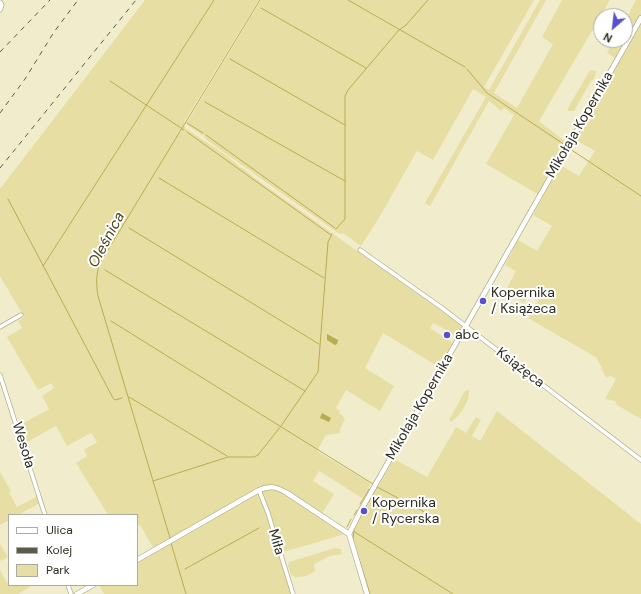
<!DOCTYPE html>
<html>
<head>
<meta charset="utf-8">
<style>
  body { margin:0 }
  #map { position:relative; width:641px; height:594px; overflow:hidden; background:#f1edcc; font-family:"DM Sans",sans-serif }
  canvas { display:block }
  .legend { position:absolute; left:8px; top:514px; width:130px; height:72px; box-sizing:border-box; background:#fff; border:1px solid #ababa5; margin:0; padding:5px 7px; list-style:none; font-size:12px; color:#2d2c1f }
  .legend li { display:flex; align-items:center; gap:8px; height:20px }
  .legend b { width:20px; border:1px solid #ababa5 }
  .north { position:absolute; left:593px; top:8px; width:40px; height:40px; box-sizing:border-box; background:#fff; border:1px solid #ababa5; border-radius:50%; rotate:208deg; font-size:11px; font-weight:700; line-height:16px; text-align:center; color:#2d2c1f }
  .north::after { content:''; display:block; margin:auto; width:14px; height:18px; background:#5851c9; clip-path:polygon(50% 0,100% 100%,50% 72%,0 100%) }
</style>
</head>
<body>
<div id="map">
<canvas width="641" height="594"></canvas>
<ul class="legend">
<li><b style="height:5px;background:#fff"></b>Ulica</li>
<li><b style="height:5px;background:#5c5a49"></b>Kolej</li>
<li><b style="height:11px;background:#e7dea3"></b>Park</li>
</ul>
<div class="north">N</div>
</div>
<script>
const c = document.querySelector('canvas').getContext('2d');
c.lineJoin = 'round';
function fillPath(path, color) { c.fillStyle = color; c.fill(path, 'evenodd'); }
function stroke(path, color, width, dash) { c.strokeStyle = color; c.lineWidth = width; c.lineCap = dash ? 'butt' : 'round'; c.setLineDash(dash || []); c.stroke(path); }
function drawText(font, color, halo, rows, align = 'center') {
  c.font = font + ' "DM Sans",sans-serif'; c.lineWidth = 4; c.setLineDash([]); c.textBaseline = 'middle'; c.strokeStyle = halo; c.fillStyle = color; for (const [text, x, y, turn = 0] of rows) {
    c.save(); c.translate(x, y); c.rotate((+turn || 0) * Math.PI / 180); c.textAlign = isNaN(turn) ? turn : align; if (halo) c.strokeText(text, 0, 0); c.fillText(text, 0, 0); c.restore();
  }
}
fillPath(new Path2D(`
  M145,0H259L184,122L185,128L227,156L241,168H243L253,177L460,324L462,327L457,336L433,323L430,328L453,343L439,367L383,333L365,368L394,386L380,411L346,390L336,408L340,411L339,414L342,415L345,419L340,429V433L326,435L317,451L370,483V485L362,498L319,471L313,481L334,494L320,517L345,534L280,553L292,592L290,594H104L99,585H137V562L155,551L140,525L137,526V515H108L76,463L87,456L84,450L97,442L91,433L67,446L56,426L27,442L20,425L49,409L42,396L54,388L51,383L38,390L7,337L22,328L18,321L24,317L0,276V189Z
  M261,0H534L484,87L489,90L540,0H546L494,93L517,108L553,44L542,37L562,0H610L539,121L567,143L539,195L486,164L514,115L504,108L501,111L489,101L430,206L425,203L486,97L473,89L433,160L417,151L380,216L361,246L343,233L341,234L338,233L208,141L205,138L204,135H202L186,124Z
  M636,0H641V14L615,58L607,53L614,40H625V21Z
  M641,23V419L617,405L615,401L605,399L616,379L610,376L607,378C601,372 603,366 597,360V358L528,318L541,295L532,290L524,303L506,290L516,271L505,265L518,240L537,251L552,226L533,215L560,165L579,176L595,151L574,139Z
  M590,70L596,71L594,79L591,81L574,111H568V108Z
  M469,390C470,400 460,418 450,422L449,420L465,391Z
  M497,411L641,524V594H369L353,542L354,529L394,459L427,477L456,427L466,433L476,417L481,420L472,436L480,441Z
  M0,472L11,491L9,492L17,507L40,495L42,502L18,515H9V520L0,525Z
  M0,544L8,557L0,561Z
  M335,548L341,549L342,554L330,556L314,564L315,571C309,576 302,577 295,577L291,575L288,566L289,562Z
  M0,570L7,583L9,582V585H29L30,587L18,594H0Z`), '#e7dea3');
fillPath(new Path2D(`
  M327,334L338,340L337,344L335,345L327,340Z
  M322,413L331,418L329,422L320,418Z`), '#bbac4e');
stroke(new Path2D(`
  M348,0L465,67
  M261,8L366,68
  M230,59L345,125
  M467,69L487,93L565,145
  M110,81L184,130
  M205,102L345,181
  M187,123L203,133
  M187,132L331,235
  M206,135L335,228
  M570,149L641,196
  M159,178L324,278
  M8,199L113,398L115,400L122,398
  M129,228L319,344
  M336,229L345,219V96L348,90L399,30L406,25L428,0
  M43,266L214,0
  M105,270L305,391
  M111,321L373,484
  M129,397L227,456
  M153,481L228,457H254L258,455L281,426L318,372L328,242L332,234
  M360,504L369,489
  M365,508L377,487L436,518
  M354,515L357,510
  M358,521L361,515
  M347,527L351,519
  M353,531L453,594
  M170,538L98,296C96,284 96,274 100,263L260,0
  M353,540L354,529
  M171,543L186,594
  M360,562L370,594
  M185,569L259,528`), '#bbac4e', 1);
const minor = new Path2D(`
  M0,2L2,5L0,10
  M360,250L442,308L641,460
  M0,327L21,315
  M0,375L45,515
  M259,490L268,513L293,594
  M68,585L71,594`);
const tertiary = new Path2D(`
  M349,534L361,510L641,18
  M349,534L367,594
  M137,560L259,490C270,485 277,487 287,493L349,534
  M77,594L93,585`);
stroke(minor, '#b4b091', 5);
stroke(tertiary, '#b4b091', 6);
stroke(minor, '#fff', 3.5);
stroke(tertiary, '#fff', 4.5);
stroke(new Path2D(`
  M0,52L50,0
  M0,113L25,79L54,32L78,0
  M0,168L136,0`), '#5c5a49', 1, [5, 5]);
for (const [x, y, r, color] of [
  [483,301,4,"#5851c9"],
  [447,335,4,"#5851c9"],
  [364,511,4,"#5851c9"]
]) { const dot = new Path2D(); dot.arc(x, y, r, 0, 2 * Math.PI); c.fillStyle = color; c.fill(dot); stroke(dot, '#fff', 1.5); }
drawText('14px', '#2d2c1f', '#fff', [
  ["Mikołaja Kopernika",580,125,-60],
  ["Książęca",520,368,37],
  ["Mikołaja Kopernika",420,407,-60],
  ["Wesoła",23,445,73],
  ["Miła",276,542,74]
]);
drawText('14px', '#2d2c1f', '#fff', [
  ["Kopernika",491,293],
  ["/ Książeca",491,309],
  ["abc",455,335],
  ["Kopernika",372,503],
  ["/ Rycerska",372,519]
], 'left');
drawText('italic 15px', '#4a441c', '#fff', [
  ["Oleśnica",107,240,-62]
]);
</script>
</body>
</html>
